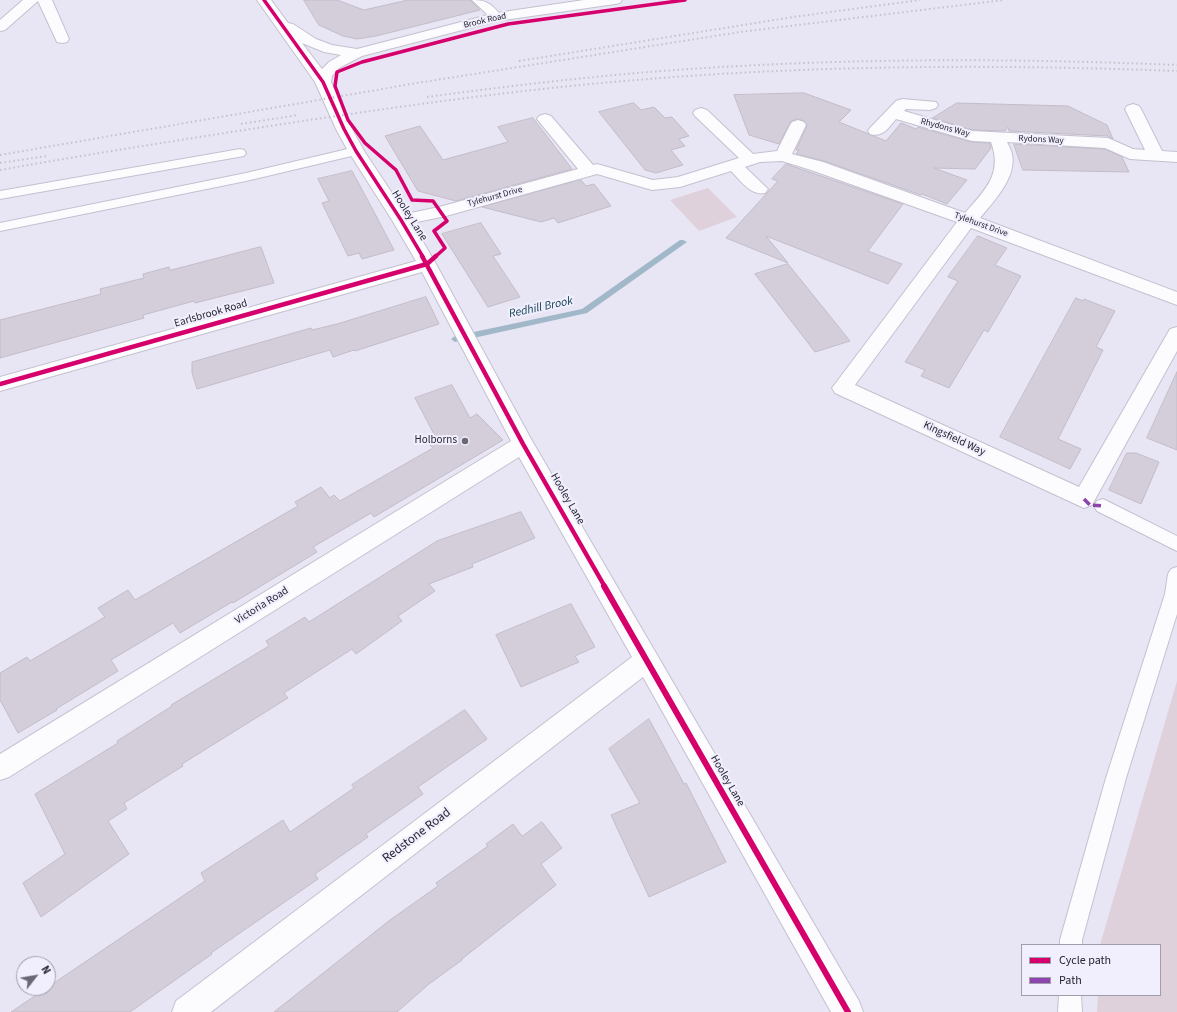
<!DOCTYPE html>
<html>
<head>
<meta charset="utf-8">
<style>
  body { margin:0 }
  #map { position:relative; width:1177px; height:1012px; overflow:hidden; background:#e8e5f5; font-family:"Source Sans 3",sans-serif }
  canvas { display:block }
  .legend { position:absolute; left:1021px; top:944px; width:140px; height:52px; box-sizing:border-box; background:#f1effd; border:1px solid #a09eab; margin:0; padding:5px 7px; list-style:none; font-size:12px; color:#272531 }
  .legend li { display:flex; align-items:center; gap:8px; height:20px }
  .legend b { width:20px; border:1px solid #a09eab }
  .north { position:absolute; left:16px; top:956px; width:40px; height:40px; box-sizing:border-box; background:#f1effd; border:1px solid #a09eab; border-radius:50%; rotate:59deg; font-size:11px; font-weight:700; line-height:16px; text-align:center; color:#272531 }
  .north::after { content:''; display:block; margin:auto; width:14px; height:18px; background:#6b6876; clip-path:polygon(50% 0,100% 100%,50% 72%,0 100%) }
</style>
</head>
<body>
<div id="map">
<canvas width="1177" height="1012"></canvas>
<ul class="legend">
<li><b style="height:5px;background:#d6006c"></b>Cycle path</li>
<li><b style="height:5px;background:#8e44ad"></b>Path</li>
</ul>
<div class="north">N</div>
</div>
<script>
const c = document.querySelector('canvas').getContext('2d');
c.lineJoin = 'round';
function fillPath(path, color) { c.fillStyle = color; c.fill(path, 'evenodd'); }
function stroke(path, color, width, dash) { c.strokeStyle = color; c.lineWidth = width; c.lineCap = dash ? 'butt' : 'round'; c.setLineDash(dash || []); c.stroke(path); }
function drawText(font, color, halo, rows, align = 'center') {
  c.font = font + ' "Source Sans 3",sans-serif'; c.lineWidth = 4; c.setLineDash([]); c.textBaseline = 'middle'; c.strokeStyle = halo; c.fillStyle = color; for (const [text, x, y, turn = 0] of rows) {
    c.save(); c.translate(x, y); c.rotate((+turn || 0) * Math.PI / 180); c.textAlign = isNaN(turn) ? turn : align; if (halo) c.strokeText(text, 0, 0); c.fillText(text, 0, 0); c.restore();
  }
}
fillPath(new Path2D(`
  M708,188L737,217L699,231L670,200Z
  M1177,681V1012H1097L1098,995H1160V945H1100Z`), '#dfd1dc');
fillPath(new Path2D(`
  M680,240H683L687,242L587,313L455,342L451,339L455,336L582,309Z`), '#a1b8c8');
const building = new Path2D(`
  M304,0H337L364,10L408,0H470L480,10L376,36L357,39L343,36L319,25Z
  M804,93L851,110L839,122L886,141L901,123L916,129L918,127L972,142L990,143L991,148L975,169L934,168L967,180L947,204L922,194L921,195L824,161L796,154L799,150H796L807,126L804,121L798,119L791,121L779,144L749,135L734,95Z
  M634,103L641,110L654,107L665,118L672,117L689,136L679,139L685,146L671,150L683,165L656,173L645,170L599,112Z
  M957,103L1068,106L1107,125L1113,139L1108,136L1009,131L1008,127L1005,131L972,130L933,118Z
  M533,118L572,169L456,201L418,191L385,136L420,126L443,160L508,142L498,127Z
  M1014,144L1105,149L1122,157L1129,172L1023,170Z
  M786,164L903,204L868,251L902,264L888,284L766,236L788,263L726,238L778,181L772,179Z
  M352,171L373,210L394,250L362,259L359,253L348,256L322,203L329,201L318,179Z
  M581,180L586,186L594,184L611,206L558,223L554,218L541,222L482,207Z
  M481,223L501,254L493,256L520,297L488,307L442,234Z
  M978,236L1007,248L995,265L1021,276L988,332L984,330L949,388L921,376L925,370L905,362L958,281L948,277Z
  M261,247L274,283L195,303L194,301L143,315L144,318L0,358V320L101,294L100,289L144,278L143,274L169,267L170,270Z
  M788,264L850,341L815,352L755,274Z
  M426,297L439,324L355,351L354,350L333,357L330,350L197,389L192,373V362L311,328L312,330L337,324Z
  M1076,298L1083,301L1084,299L1115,311L1096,347L1103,350L1058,439L1081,449L1070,469L1000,437Z
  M1177,372V450L1147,438Z
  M452,385L470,418L477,414L503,440L374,517L371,513L313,547L317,552L233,603L232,602L180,633L173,623L111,660L118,671L56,709L57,710L18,733L0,700V673L27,657L30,661L105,617L98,608L128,590L135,600L298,506L295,502L321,487L330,498L334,495L340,501L433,448L427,442L436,438L415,398Z
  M1127,453H1136L1159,462L1141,504L1109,490Z
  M521,512L535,538L472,564L473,567L429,584L435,591L398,616L402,621L356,654L352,649L284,693L288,698L182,764L183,766L124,803L127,809L108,821L129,854L41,917L23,883L65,854L35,794L118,743L117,741L172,706L171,705L269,646L266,641L305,617L309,622L437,541Z
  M571,604L595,647L575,656L579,662L521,687L496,635Z
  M465,710L487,739L418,787L423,794L366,834L368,837L315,874L318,879L211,953L212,954L130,1012H11L205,881L201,873L283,820L290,832L354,788L352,785Z
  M649,719L684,784L686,783L726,862L649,897L611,815L640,803L609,749Z
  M542,822L562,848L541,864L556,885L462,959V960L429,984L397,1012H274L390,920L438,886L436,883L488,846L486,844L513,824L522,836Z`);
fillPath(building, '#d4ceda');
stroke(building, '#c3bcc8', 1);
const service = new Path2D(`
  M472,0C487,0 492,4 502,17L500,19H492Z
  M356,147L360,148L362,151L360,154L246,181L0,231V223L246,173Z
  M240,149L244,150L246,153L244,156L0,199V191Z
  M1103,499L1177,536V551L1097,511L1094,506L1097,501Z
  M1177,567V614L1126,778L1082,940V945H1060V940L1106,778L1165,594L1168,574L1171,569Z
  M1059,995H1081L1082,1012H1058Z`);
const minor = new Path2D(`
  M23,0H52L69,39L67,42L62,43L57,42L38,1L5,30L0,31V20Z
  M257,0H271L288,23L293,24L316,39L332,45L357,49L496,13L584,0H622L620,3L615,4L497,21L362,56L339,68L332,76L331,82L352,129L364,151L406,214L439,207L578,169L537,119L539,116L545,114L551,116L593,165L597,164L653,180L678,177L739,158L695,116L693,113L695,110L701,108L707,110L753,154L777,151L790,125L792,122L798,120L804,122L806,125L792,154L823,162L965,213C985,190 1003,174 991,142L972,141L896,119C889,127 883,138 870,134L868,131L870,128L896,101L902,99L936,102L938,105L936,108L930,110L906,109L904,111L972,131L1108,138L1133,149L1145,150L1125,109L1127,106L1133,104L1139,106L1141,109L1162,151L1177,152V162L1130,159L1105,148L1007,142C1009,146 1011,150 1012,154C1017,178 993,202 980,218L1177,292V305L971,228L855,385L1079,487L1170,329L1177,327V351L1092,505L1084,508L835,393L832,388L957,222L811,170L782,161L760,162L745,167L768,189L765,193C751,196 741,181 731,171L680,187L652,190L597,174L446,216L412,223L436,264L531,439L859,1001L863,1012H831L643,677L211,1012H172L176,1001L632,657L519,457L9,777L0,780V754L511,441L422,272L0,391V377L416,261L392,220L348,151L336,129L315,82ZM302,43L324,52L341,55L329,62L322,69Z`);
stroke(service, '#c4c1cf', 2);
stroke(minor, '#c4c1cf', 2);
fillPath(service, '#fcfbfe');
fillPath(minor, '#fcfbfe');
stroke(new Path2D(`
  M519,61L793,17L920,0
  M427,97C509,86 592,76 675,70C842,58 1010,58 1177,65
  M241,124L298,115
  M0,155L417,83L740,32L1004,0
  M0,163L47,156
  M0,170C90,154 180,140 270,126C388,108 506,91 624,81C808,65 993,64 1177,71`), '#c3c2c6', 2, [1.5, 3]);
stroke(new Path2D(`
  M1084,499L1090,505L1103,506`), '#8e44ad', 3.5, [8, 3.5]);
stroke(new Path2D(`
  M264,0L323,82L344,129L356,151L401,220L423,257
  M435,257L445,248L434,231L447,221L433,201L412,200L396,170L365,143L348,120L335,86L337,72L362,62L508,24L685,0`), '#d6006c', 3.5);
stroke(new Path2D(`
  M422,256L523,444L605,587
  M0,384L427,264L436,256`), '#d6006c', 4.5);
stroke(new Path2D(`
  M604,586L848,1012`), '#d6006c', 6);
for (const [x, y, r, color] of [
  [465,441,4,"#6b6876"]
]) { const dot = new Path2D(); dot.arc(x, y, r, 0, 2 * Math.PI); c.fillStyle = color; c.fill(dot); stroke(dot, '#f1effd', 1.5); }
drawText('9px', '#272531', '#f1effd', [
  ["Brook Road",485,21,-13],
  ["Rhydons Way",945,128,15],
  ["Rydons Way",1041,140,3],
  ["Tylehurst Drive",495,197,-15],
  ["Tylehurst Drive",981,225,20]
]);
drawText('11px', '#272531', '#f1effd', [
  ["Hooley Lane",409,216,58],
  ["Earlsbrook Road",211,314,-16],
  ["Kingsfield Way",954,439,25],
  ["Hooley Lane",567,499,60],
  ["Victoria Road",262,606,-32],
  ["Hooley Lane",727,781,60]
]);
drawText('11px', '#272531', '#f1effd', [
  ["Holborns",457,441]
], 'right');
drawText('italic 12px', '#0d3c50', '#f1effd', [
  ["Redhill Brook",541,308,-12]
]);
drawText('13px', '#272531', '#f1effd', [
  ["Redstone Road",417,836,-37]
]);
</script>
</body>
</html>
